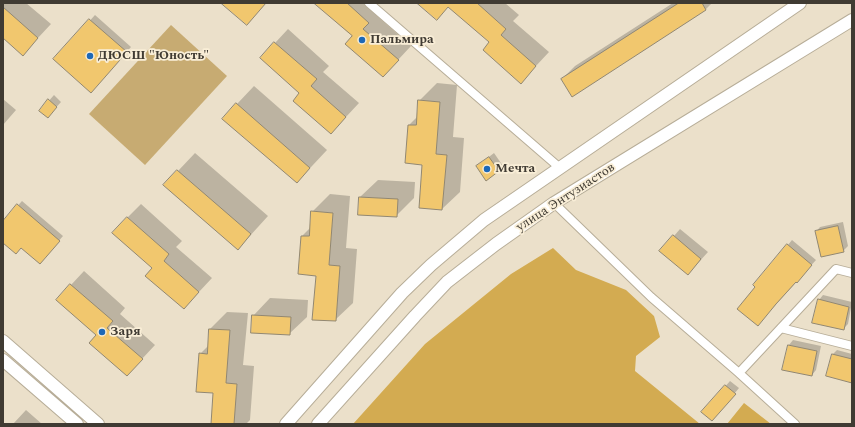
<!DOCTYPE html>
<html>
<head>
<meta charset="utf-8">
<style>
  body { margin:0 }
  #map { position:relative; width:855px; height:427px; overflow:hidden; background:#ebe0ca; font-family:Spectral,serif }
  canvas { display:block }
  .frame { position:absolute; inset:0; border:4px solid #403b33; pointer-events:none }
</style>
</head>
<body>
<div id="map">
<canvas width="855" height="427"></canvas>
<div class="frame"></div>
</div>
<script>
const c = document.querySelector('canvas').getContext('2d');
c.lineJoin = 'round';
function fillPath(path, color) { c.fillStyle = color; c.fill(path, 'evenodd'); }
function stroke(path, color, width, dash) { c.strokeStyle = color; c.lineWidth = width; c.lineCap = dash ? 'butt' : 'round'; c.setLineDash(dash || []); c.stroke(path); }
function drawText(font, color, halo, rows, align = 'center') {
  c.font = font + ' Spectral,serif'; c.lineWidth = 3.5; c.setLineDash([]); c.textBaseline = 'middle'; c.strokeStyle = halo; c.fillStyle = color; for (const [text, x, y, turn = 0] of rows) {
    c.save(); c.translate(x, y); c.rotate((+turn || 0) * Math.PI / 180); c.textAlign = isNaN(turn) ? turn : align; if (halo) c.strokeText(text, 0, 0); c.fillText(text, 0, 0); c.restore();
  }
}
fillPath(new Path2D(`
  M171,25L227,76L145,165L89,114Z`), '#c7ab72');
fillPath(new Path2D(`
  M553,248L576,270L626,290L654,316L660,337L636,356L635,371L700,424H353L425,344L511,274Z
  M744,403L771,424H727Z`), '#d3ab51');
fillPath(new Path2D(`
  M3,3H26L51,24L23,54L3,37Z
  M315,3H375L381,9L376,15L411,46L383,76L353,36Z
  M453,3H505L519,15L513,21L549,52L521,82L490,42Z
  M673,3H712L706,9L572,95L562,79L575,66Z
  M95,15L131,47L95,87L55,59Z
  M288,29L329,66L323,72L359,103L331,133L301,93L275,43Z
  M437,83L457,85L453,137L464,138L460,192L442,209L409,125L418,116L419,101Z
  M254,86L327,150L297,182L237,104Z
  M54,95L61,102L52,112L40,111Z
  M3,99L16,110L3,125Z
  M195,153L268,216L238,249L178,171Z
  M494,153L503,166L498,170L477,166Z
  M378,180L415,182L414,198L396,216L360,197Z
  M330,194L350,196L346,248L357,249L353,303L335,320L302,236L311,227L312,212Z
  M22,201L63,236L44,258L21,247L3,242V222Z
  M141,204L182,241L176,247L212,278L184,308L153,268L127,218Z
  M843,222L848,246L843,251L816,232L820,227Z
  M680,229L708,252L688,274L674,236Z
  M792,240L816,260L762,320L756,286L755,285Z
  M84,271L125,308L120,314L155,345L127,375L97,335L57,300Z
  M823,295L852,302L848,324L843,329L819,300Z
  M270,298L308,300L307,317L289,334L253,316Z
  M227,312L248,313L243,365L254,366L250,420L246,424H212L214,392L200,354L209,345L210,329Z
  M793,340L821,346L816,370L812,375L784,370L789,345Z
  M837,350L852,354V379L828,372L833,354Z
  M730,381L739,388L716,416L703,412Z
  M26,410L42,424H13Z`), '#0003');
const building = new Path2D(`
  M221,3H266L247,25Z
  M314,3H347L369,23L363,29L399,60L383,77L345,44L352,36Z
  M417,3H477L506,29L501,35L536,66L521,84L483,50L489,42L448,7L437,20Z
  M679,3H702L706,10L572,97L561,79Z
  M3,7L38,38L23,56L3,38Z
  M89,19L127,52L91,93L53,59Z
  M274,42L317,79L311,86L346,117L331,134L293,101L299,93L260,58Z
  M48,99L57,107L48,118L39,111Z
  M418,100L440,102L436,154L447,155L442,210L419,208L422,165L405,163L408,125H416Z
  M236,103L310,168L297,183L222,119Z
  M489,157L499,171L486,181L476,166Z
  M177,170L251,234L238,250L163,185Z
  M359,197L398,199L397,217L358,215Z
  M17,204L60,241L40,264L21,248L16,254L3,243V221Z
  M311,211L333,213L329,265L340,266L336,321L312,320L316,276L298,274L301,236H309Z
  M127,217L169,254L164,261L199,292L184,309L145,276L152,268L112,233Z
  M838,226L844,252L821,257L815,231Z
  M673,235L701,259L688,275L659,251Z
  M787,244L812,265L797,283L796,282L776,304L758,326L737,309L755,287L753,285Z
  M70,284L113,321L107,328L143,359L127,376L89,343L96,335L56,300Z
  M818,299L849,307L844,330L812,323Z
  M252,315L291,317L290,335L251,333Z
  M209,329L230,330L226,383L237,384L234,424H211L213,393L196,392L199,353L207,354Z
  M788,345L817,351L812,376L782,370Z
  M832,354L852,359V383L826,376Z
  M725,385L736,394L712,421L701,412Z`);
fillPath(building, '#f1c76e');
stroke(building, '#918772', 1);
const street = new Path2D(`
  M369,3L560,168
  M554,203L651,297L739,373L795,424
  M781,328L852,346
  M739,373L836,269L852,273`);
const secondary = new Path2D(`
  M3,341L98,424
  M3,360L77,424
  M286,424L402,293L431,265L484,220L800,3
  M318,424L415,316L447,282L496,244L554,203L852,20`);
stroke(street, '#b7ad98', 10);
stroke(secondary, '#b7ad98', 14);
stroke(street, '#fff', 8);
stroke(secondary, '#fff', 12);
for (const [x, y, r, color] of [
  [362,40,4,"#1d68b7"],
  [90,56,4,"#1d68b7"],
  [487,169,4,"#1d68b7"],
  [102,332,4,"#1d68b7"]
]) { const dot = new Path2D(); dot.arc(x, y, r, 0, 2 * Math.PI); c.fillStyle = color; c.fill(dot); stroke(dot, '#f9eed7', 1.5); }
drawText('bold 13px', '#403b33', '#f9eed7', [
  ["Пальмира",370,40],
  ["ДЮСШ \"Юность\"",98,56],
  ["Мечта",495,169],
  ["Заря",110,332]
], 'left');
drawText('13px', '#403b33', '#f9eed7', [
  ["улица Энтузиастов",566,198,-33]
]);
</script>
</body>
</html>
